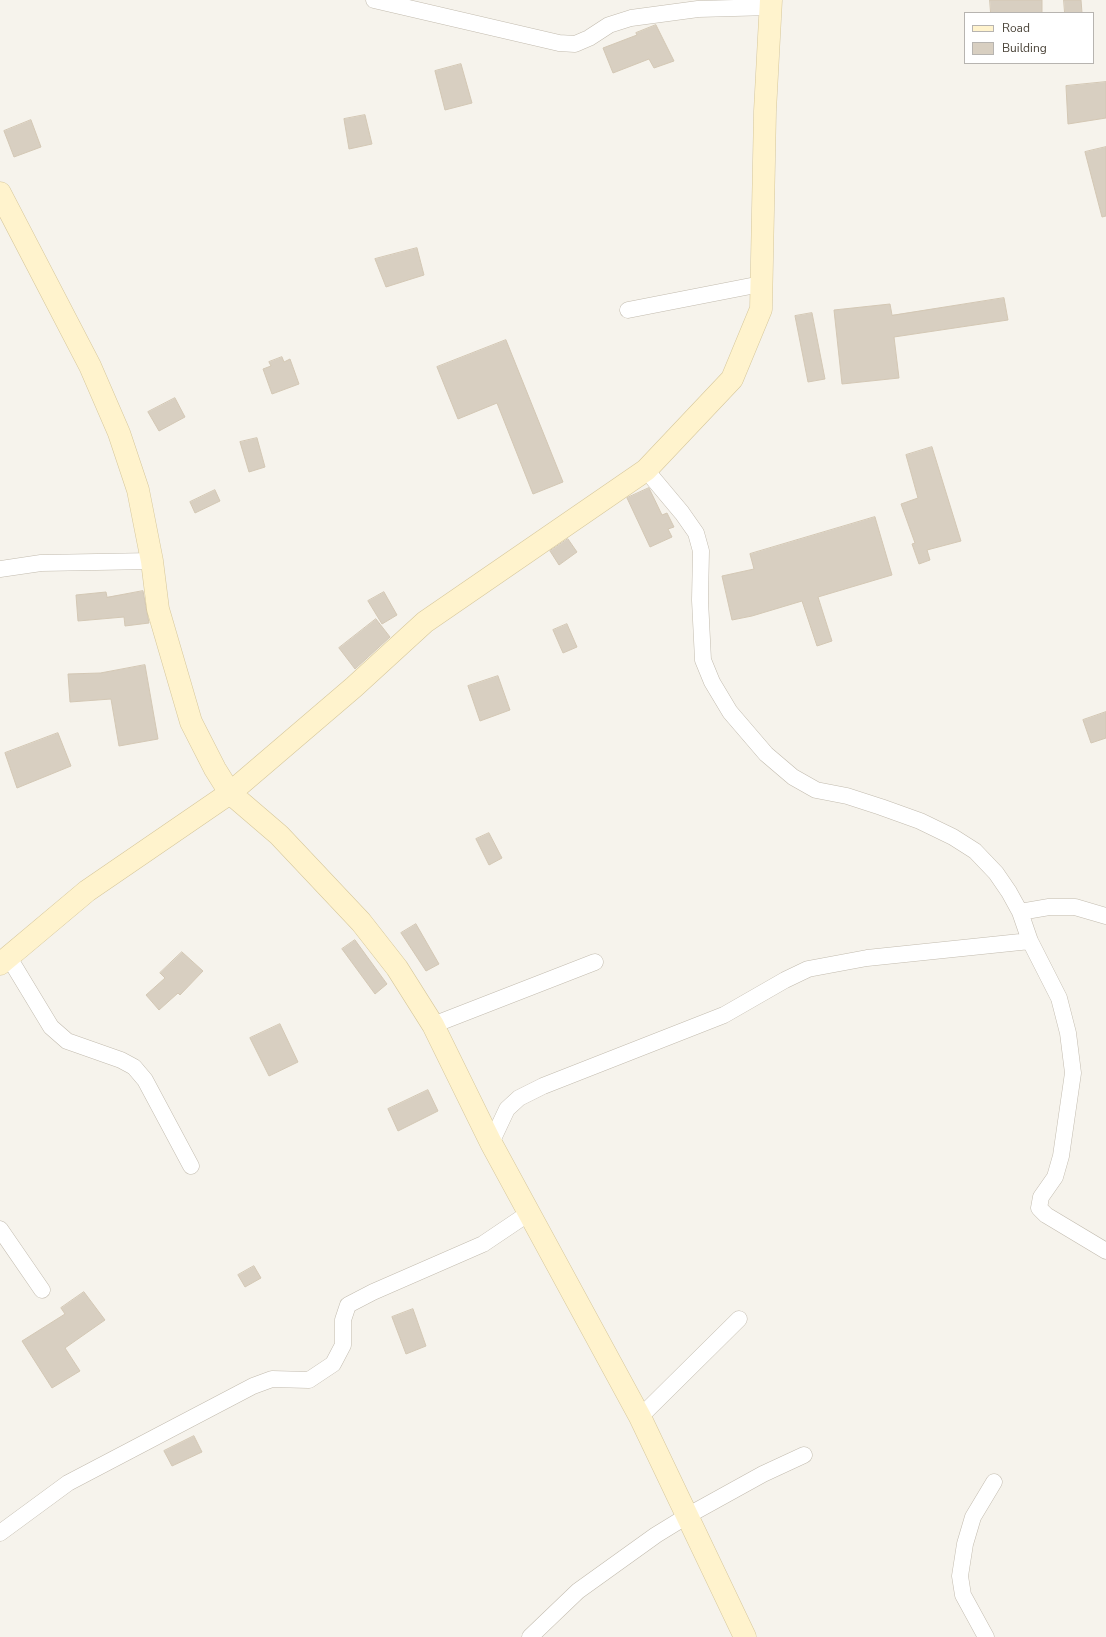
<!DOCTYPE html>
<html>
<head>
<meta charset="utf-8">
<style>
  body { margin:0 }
  #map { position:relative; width:1106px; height:1637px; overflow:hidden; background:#f6f3ec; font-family:"Nunito Sans",sans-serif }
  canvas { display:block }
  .legend { position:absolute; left:964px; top:12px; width:130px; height:52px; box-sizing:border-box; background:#fff; border:1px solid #b7b4b0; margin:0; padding:5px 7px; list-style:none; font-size:12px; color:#4b4439 }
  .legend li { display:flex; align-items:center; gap:8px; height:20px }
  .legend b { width:20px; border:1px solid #b7b4b0 }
</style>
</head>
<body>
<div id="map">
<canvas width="1106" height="1637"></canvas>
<ul class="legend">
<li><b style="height:5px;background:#fff3cd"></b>Road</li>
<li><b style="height:11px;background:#d8cfc1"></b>Building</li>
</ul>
</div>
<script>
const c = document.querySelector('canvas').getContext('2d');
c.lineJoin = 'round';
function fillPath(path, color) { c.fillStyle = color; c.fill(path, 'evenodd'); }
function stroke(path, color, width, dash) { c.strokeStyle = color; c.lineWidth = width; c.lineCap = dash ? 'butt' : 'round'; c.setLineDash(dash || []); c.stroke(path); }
const building = new Path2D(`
  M990,0H1042V13H991Z
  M1064,0H1081L1082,13H1065Z
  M656,25L674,61L654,68L649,59L613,73L603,48L637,35L636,33Z
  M461,64L472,103L445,110L435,71Z
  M1106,82V118L1068,124L1066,86Z
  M365,115L372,144L349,149L344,119Z
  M31,120L41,147L14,157L4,131Z
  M1106,147V216L1102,217L1085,152Z
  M417,248L424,275L386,287L375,259Z
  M1004,298L1008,320L894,337L899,378L842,384L834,310L890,304L892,315Z
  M812,313L825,379L808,382L795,316Z
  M506,340L563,482L533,494L497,403L458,419L437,367Z
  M282,357L284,362L290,359L299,384L272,394L263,369L271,366L269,362Z
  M175,398L185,417L159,431L148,412Z
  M257,438L265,467L249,472L240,442Z
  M932,447L961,541L927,550L930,560L919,564L912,544L915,543L901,504L918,498L906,455Z
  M649,488L662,515L667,513L674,527L668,529L672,537L650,547L627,498Z
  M215,490L220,501L195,513L190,502Z
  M875,517L892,575L818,597L832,641L817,646L802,601L752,616L732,620L722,576L754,569L750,554Z
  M568,539L577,552L559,565L550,551Z
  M143,591L149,623L125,626L124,617L78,621L76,595L106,592L107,597Z
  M384,592L397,615L382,624L368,601Z
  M376,619L390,637L355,669L339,648Z
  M567,624L577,647L563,653L553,630Z
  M145,665L158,739L119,746L111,699L70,702L68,674L100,673Z
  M498,676L510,710L480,721L468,686Z
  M1106,712V738L1091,743L1083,720Z
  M58,733L71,766L17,788L5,753Z
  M489,833L502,858L489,865L476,839Z
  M416,924L439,964L426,971L401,933Z
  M355,940L387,984L375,994L342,949Z
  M182,952L203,971L180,995L178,993L159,1010L146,995L165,978L160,973Z
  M280,1024L298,1062L269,1076L250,1038Z
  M428,1090L438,1111L398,1131L388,1109Z
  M254,1266L261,1278L245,1287L238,1275Z
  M84,1292L105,1320L65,1348L80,1371L52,1388L22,1341L65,1314L61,1308Z
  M413,1309L426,1346L406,1354L392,1317Z
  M194,1436L202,1452L172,1466L164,1451Z`);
fillPath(building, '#d8cfc1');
stroke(building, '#d3c7b4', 1);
const street = new Path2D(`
  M374,0L559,43L575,44L589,38L609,25L631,18L698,9L771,7
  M628,310L761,284
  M646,470L682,513L696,533L701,551L700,600L703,660L712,682L730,712L766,754L793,777L816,790L847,796L881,807L920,821L953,837L975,851L996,873L1009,892L1020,912L1030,941L1059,998L1068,1033L1073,1073L1061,1156L1055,1177L1041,1197L1039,1208L1046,1215L1106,1251
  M0,569L41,563L152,561
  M1020,912L1049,907H1075L1106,916
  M8,956L51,1027L67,1041L121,1060L134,1067L145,1080L191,1166
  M433,1025L595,962
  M491,1143L507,1109L519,1098L543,1086L724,1015L785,980L808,969L867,958L1030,941
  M0,1229L42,1290
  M640,1417L739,1319
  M0,1533L68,1483L253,1386L272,1379L309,1380L333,1364L343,1345V1320L348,1305L373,1292L483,1244L529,1213
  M530,1637L578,1591L656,1535L687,1516L763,1474L804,1455
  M986,1637L963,1595L960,1576L965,1544L973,1517L994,1482`);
const secondary = new Path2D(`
  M0,193L90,366L119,433L138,490L152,561L158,609L191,722L215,769L230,793L279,835L361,922L397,968L433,1025L491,1143L640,1417L745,1637
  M0,964L87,891L230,793L354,687L425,622L646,470L732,379L761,309L765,111L771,0`);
stroke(street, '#c2bbae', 17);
stroke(secondary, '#d6c79b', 23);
stroke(street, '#fff', 16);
stroke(secondary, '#fff3cd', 22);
</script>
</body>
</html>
